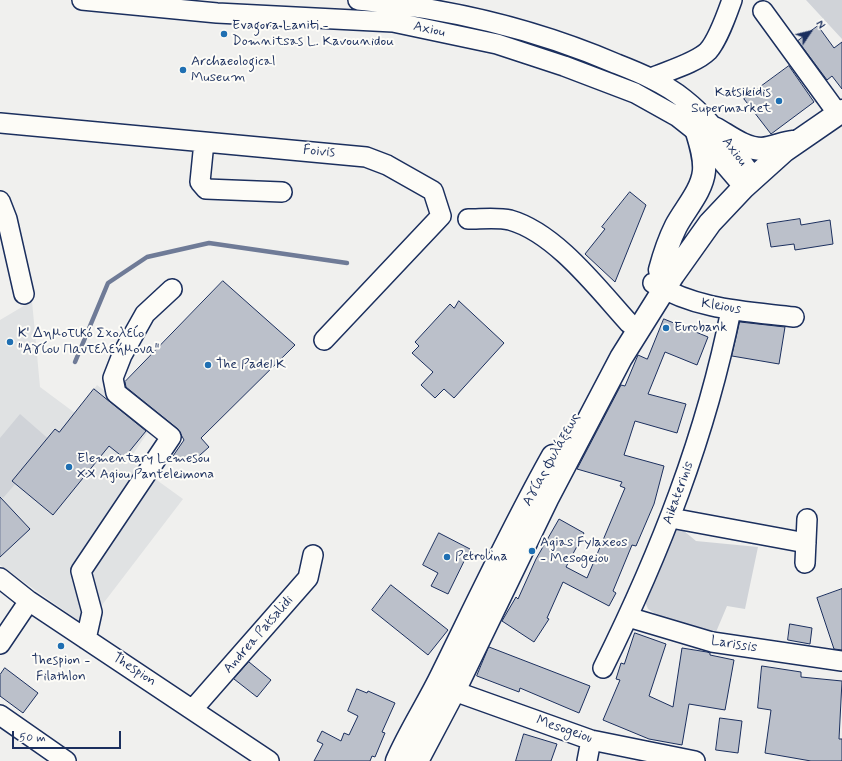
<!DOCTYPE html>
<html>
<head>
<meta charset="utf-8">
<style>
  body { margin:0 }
  #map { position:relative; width:842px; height:761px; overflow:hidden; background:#f0f0ee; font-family:Mynerve,sans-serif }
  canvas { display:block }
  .north { position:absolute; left:790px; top:12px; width:40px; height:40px; -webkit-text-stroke:3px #fdfcf7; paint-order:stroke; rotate:55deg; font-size:11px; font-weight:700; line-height:16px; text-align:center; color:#1b2f5e }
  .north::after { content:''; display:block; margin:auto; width:14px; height:18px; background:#1b2f5e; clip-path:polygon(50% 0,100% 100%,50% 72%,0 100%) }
  .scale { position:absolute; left:12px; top:731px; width:109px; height:18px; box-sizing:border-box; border:2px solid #1b2f5e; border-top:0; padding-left:5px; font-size:12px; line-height:14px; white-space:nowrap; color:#1b2f5e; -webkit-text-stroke:3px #fdfcf7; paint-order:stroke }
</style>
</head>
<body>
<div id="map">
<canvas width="842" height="761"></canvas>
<div class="north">N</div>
<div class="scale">50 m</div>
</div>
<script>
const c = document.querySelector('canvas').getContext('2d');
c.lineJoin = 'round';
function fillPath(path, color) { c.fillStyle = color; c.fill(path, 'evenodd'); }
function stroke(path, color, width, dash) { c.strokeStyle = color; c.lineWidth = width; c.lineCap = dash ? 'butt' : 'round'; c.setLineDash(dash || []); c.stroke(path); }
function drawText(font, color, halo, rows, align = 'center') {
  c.font = font + ' Mynerve,sans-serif'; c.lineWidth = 4; c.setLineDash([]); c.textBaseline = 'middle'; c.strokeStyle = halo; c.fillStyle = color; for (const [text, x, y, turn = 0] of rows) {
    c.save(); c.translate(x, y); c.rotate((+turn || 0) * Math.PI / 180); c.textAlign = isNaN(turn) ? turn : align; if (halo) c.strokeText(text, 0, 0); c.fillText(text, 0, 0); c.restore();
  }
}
fillPath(new Path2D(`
  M32,301L40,387L75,413L97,385L152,426L129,460L183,499L86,626L0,565V320Z`), '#e0e2e3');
fillPath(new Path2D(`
  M806,0H842V39Z
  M20,414L52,442L3,498L0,496V438Z
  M676,530L684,531L696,541L758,547L745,609L727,606L716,632L660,617L648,609L644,599Z`), '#d0d3d8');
stroke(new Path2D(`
  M75,362L108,283L147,257L209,243L347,263`), '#6f7b97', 4.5);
const building = new Path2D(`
  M818,26L834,48L842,42V89L832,76L827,80L798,41Z
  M789,66L814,102L771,134L744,99Z
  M630,192L646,205L615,282L585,254L605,229L602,227Z
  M800,219L801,225L830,220L833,244L795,250L794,244L771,247L767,224Z
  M223,281L295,345L201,438L209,447L191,463L173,456L184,440L178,429L126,387L125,382Z
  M459,301L504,343L454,398L444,389L435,398L421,385L433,372L412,353L419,346L415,342L450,304L454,308Z
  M664,319L708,337L697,365L665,352L648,394L686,404L677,433L635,421L624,455L664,466L654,504L636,546L632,545L613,591L616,593L609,606L563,582L547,618L549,619L534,642L502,621L516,597L518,599L536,559L559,519L584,533L566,567L587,578L625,488L620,486L622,482L577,469L621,385L625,386L638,355L647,359Z
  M740,322L785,327L779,364L732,356Z
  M94,389L146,431L124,458L109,446L53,515L12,481L55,429L59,432Z
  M0,497L30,529L0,557Z
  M439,533L470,549L448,594L431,586L438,573L423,565Z
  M391,585L448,630L428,655L372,610Z
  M842,589V650L834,649L817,598Z
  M790,624L812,628L810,644L788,640Z
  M635,633L666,644L649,696L673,707L682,648L707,652L710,653V655L734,660L725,710L689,704L682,745L649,739L603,720L620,680L616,679L621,663L624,664Z
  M489,647L590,686L579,713L520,688L519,692L477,676Z
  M249,662L271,680L257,697L234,679Z
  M762,666L801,672V677L842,681L839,739H842V761H811L765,753L771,710L758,708Z
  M5,668L38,693L23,713L0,696V675Z
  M357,689L367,693L368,691L395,703L382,732L385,733L375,757L372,756L370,761H314L323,744L317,741L322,731L341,741L344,733L349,735L358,716L348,711Z
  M720,718L742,721L738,753L716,750Z
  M524,734L557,744L551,761H516Z`);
fillPath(building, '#bbc0ca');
stroke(building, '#1b2f5e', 1);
const minor = new Path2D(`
  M82,0L217,13L393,22L497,44L564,66L635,93L678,117L697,132L744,187
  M358,0C448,8 533,28 617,64C640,73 664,83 684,99C712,121 732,150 754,178
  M763,11L838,114
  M651,78C667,71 696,63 708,51C718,40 727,14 732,0
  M0,123L366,157L387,165L433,191L441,216L324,340
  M204,142L200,182L206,189L282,192
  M0,201L7,219L24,294
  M468,219C481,219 498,217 510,220C556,233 598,289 629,323
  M653,283C698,310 743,311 794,317
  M671,518L806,543
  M805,563L807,519
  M0,578L29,601L269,761
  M628,617L712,642L842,661
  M86,639L92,612L81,571L171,437L116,393L113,378L122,355L145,314L172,289
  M0,644L29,601
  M603,668C660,553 706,436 731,310
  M441,683L454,691L591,740L695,761
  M193,709L308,578L313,555
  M0,715L66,761
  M587,761L591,740`);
const major = new Path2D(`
  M716,129C730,137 745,149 762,149C773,148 783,143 793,142
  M660,270C664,255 669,240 676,226C685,209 702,191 704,171C705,158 701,145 697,132
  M397,761C410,731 428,704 442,675C478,602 513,527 553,456
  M417,761L454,691L547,499L621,358L673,275L710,223L744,187L784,151L842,111`);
stroke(minor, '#1b2f5e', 22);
stroke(major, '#1b2f5e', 25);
stroke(minor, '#fdfcf7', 19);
stroke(major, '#fdfcf7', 22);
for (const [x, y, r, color] of [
  [224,34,4,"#1f6fb2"],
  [183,70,4,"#1f6fb2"],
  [779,101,4,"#1f6fb2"],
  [666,328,4,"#1f6fb2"],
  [10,342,4,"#1f6fb2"],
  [208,365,4,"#1f6fb2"],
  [69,467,4,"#1f6fb2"],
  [532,551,4,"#1f6fb2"],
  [447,557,4,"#1f6fb2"],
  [61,646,4,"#1f6fb2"]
]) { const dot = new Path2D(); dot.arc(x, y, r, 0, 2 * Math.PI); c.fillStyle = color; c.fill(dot); stroke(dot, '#fdfcf7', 1.5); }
drawText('14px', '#1b2f5e', '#fdfcf7', [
  ["Evagora Laniti -",232,26],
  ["Domnitsas L. Kavounidou",232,42],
  ["Archaeological",191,62],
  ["Museum",191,78],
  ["Katsikidis",771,93,"right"],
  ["Supermarket",771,109,"right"],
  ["Eurobank",674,328],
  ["Κ' Δημοτικό Σχολείο",18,334],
  ["\"Αγίου Παντελεήμονα\"",18,350],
  ["The Padel K",216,365],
  ["Elementary Lemesou",77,459],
  ["XX Agiou Panteleimona",77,475],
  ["Agias Fylaxeos",540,543],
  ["- Mesogeiou",540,559],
  ["Petrolina",455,557],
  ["Thespion -",61,661,"center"],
  ["Filathlon",61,677,"center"]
], 'left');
drawText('14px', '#1b2f5e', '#fdfcf7', [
  ["Axiou",429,30,12],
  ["Foivis",319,152,5],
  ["Axiou",734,152,53],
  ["Kleious",721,307,9],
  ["Αγίας Φυλάξεως",552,460,-61],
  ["Aikaterinis",679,493,-70],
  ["Andrea Patsalidi",259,635,-49],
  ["Larissis",734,645,9],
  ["Thespion",134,670,33],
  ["Mesogeiou",564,730,19]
]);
</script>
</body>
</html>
